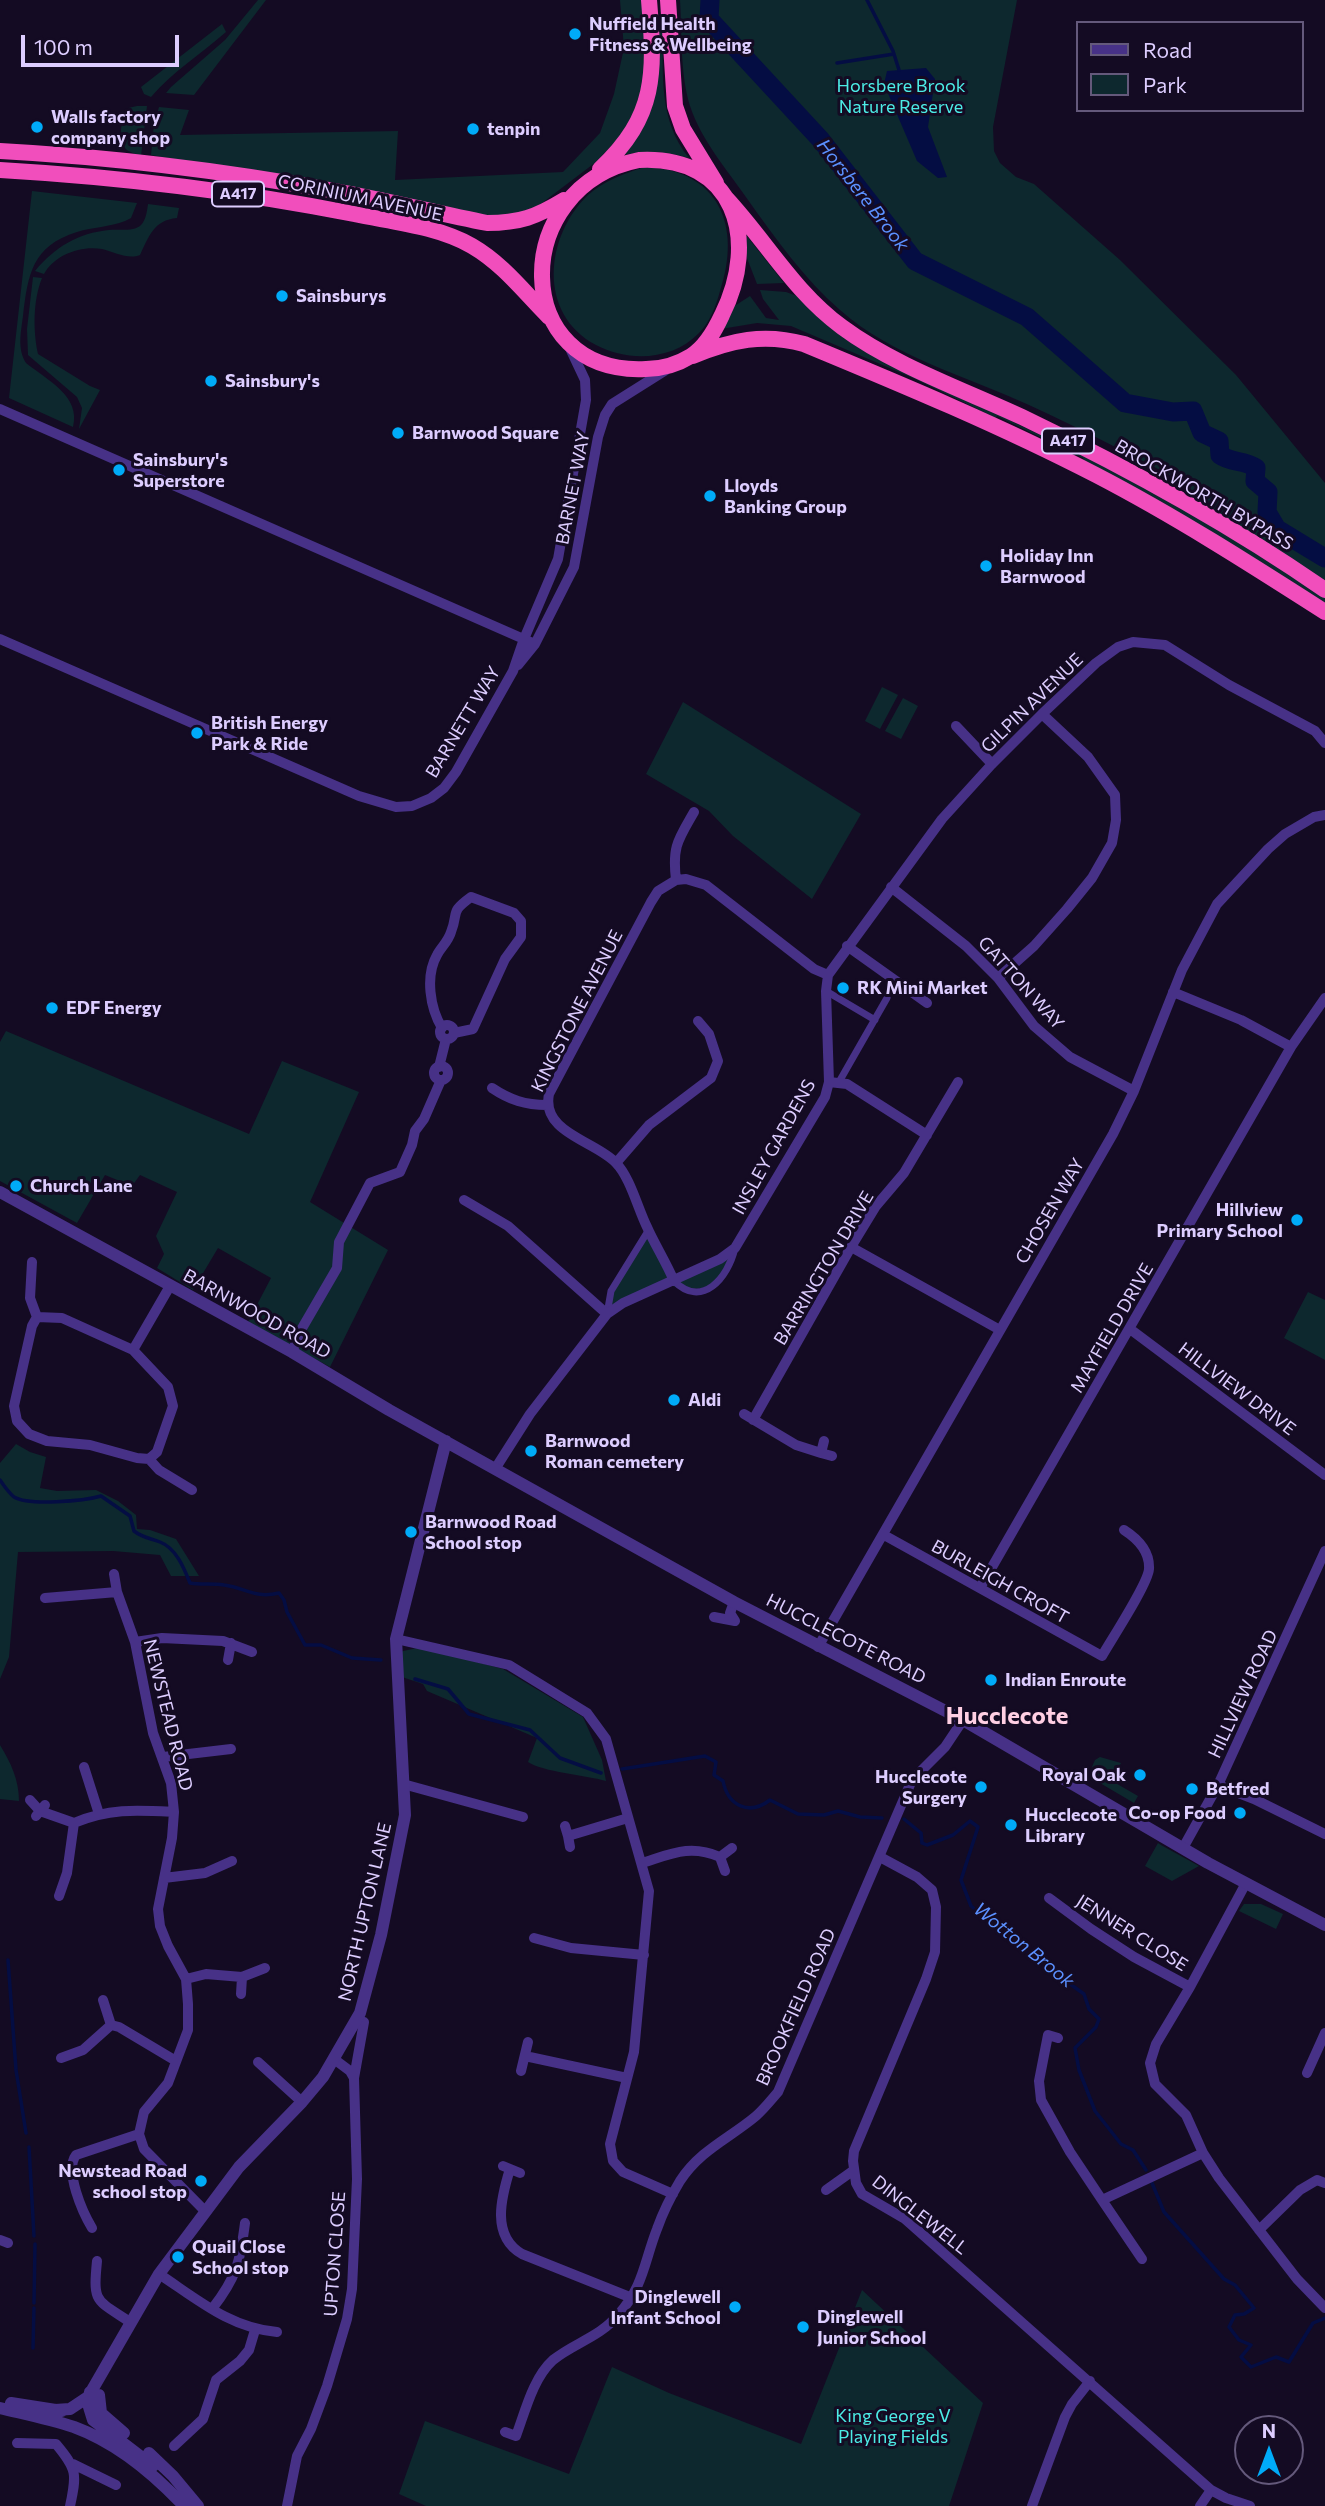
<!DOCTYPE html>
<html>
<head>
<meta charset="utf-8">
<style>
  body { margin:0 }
  #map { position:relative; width:1325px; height:2506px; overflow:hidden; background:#140b23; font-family:Commissioner,sans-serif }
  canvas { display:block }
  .legend { position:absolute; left:1076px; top:21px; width:228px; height:91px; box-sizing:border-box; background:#140b23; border:2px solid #64597b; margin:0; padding:9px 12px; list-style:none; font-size:21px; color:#ddcdff }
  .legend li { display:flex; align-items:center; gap:14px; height:35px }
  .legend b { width:35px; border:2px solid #64597b }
  .north { position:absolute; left:1234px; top:2415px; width:70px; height:70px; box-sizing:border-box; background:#140b23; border:2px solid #64597b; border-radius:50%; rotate:0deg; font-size:19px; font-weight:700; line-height:28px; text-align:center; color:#ddcdff }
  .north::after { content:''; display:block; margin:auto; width:24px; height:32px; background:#00abf8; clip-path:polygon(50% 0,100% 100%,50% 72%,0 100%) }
  .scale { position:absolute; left:21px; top:35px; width:158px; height:32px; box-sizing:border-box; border:4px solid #ddcdff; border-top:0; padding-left:9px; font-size:21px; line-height:24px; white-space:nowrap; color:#ddcdff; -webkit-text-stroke:5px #140b23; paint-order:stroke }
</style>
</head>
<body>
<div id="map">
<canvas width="1325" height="2506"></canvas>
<ul class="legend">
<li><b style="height:9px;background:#473187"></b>Road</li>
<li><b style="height:19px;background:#0d282e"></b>Park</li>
</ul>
<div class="north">N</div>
<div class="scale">100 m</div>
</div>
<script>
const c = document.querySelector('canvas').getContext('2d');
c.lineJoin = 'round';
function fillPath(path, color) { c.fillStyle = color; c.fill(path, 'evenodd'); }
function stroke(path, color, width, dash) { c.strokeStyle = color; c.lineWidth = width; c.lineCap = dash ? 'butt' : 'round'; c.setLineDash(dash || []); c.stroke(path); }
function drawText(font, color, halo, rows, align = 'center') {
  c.font = font + ' Commissioner,sans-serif'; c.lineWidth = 6; c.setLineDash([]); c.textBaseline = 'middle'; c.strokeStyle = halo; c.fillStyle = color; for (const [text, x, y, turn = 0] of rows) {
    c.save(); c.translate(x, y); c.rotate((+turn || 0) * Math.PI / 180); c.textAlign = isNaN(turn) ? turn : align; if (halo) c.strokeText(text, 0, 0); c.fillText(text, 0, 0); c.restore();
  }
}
fillPath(new Path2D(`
  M258,0H266L194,95L166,93L171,87L225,40Z
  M620,0H642L646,53L644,88L629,127L596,162L538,206L524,213L493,217L353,189L151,155L154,124L159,107L189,110L180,135L398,131L395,180L563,172L600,133L614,94L624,48Z
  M680,0H1017L993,127L994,151L1000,163L1016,177L1034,184L1120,260L1236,375L1325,483V581L1188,501L1186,483C1134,457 1082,429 1029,405C966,376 893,357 840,310C804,279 776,239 748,200C728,171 701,140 690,106C680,73 682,34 680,0Z
  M222,24L226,32C201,54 172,72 151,97L144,94L141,87Z
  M657,26L663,27C663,73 658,120 689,158C666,151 647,150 623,155L634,141Z
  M137,106H147L141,156C136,154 128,152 125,148C117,138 122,117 128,108Z
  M645,167C719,170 742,226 720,291C716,306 710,322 699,333C672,361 628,362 596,345C537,314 545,236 588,195C604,181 625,173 645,167Z
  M32,191L137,203L131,218L125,221C110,227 93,227 77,232C32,246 28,274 23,316C21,332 17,349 26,363C47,380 81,396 73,427L9,398Z
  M148,204L179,208L177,218C154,220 149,236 140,255C128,260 115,252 102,249C81,245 54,255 44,274L35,271C55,247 78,233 109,230C119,229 134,232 141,225C146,220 147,211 148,204Z
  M746,235L784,283L757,284L745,253Z
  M33,277L42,278C33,300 33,331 38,354L90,386L100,390L79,429L82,408L77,397L28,355L27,329Z
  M760,290L786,292L797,296L1011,421L1121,474L1205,522L1325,597V605L1085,462L1083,458L997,416L996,418L913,378L791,326L757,323L721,329L733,307L750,296L766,318L779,320L763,299Z
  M882,687L898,695L880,729L865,721Z
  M903,698L918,706L901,739L885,731Z
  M683,702L861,814L812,899L733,836L709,811L646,774Z
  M6,1031L249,1134L282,1061L359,1092L310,1202L388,1250L330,1367L248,1322L271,1278L218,1248L193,1290L157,1268L164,1254L156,1236L177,1192L140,1175L132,1186L105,1175L77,1223L0,1181V1042Z
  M649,1227L674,1282L735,1248L732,1261L711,1287L683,1290L668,1284L607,1314L611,1291Z
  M1308,1292L1325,1300V1360L1284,1338Z
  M16,1444L30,1452L46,1457L40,1488L57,1491L96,1490L118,1501L136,1515L137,1529L150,1530L176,1539L199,1576H171L160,1555L113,1551L18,1552L9,1657L0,1679V1463Z
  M421,1647L503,1669L583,1717L602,1760L606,1781C585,1775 543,1772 528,1762L537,1738L427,1691L423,1684L399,1676V1652Z
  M0,1745C11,1763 19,1780 19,1801L0,1799Z
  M1100,1757L1121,1763L1112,1781L1138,1796L1134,1803L1088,1776L1095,1760Z
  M1158,1843L1161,1845L1199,1866L1172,1881L1145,1866Z
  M1244,1904H1261L1283,1914L1276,1929L1239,1911Z
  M862,2290L983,2403L949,2506H426L399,2494L425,2421L569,2474L612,2367L669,2393L801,2444Z`), '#0d282e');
fillPath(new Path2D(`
  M926,68L935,79L928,127L947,177L938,178L917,161L884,84L887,71Z`), '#040d43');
stroke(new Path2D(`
  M867,0L893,51L899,70
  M837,63L894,54
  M0,1480C4,1486 9,1493 14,1497C29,1506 84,1501 101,1496L130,1516L134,1531C143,1538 150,1538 160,1542C176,1548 184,1568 190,1583C201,1585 212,1583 224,1585C246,1588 255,1599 279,1593L284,1600L287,1612L305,1645H321L352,1658L381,1660
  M415,1679L448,1689L469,1714L530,1730L560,1758L601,1773
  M622,1769L705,1756L716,1762L714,1775L723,1781C728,1806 749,1816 770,1800L798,1814L824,1815L838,1811L860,1817L882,1818
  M904,1819L921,1833L922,1843L927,1845L953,1835L970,1821L978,1827L961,1880L971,1906L1035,1959L1084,1994L1089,2009L1099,2019L1096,2027L1075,2048L1079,2070L1095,2111L1121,2144L1133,2150L1146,2170
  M8,1960L16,2070L26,2133
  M29,2147L34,2236
  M1152,2183L1164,2212L1224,2279L1235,2285L1254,2308L1244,2314L1235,2315L1229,2327L1239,2340L1251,2345L1241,2357L1251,2367L1276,2357L1289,2362L1313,2323L1325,2318
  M34,2303L35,2244
  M33,2348L34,2308`), '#040d43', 3.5);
stroke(new Path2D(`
  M710,0L709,19L821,140L915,261L1027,317L1125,403L1173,412L1193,411L1202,433L1219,441L1220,455C1231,463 1245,460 1256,468L1255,481L1268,492L1267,512L1277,529L1325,558`), '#040d43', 19);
stroke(new Path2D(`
  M826,991L875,1020
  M839,1082L887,998
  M674,1281C702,1309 728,1278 735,1248
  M607,1314L611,1291L648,1231`), '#473187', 7);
stroke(new Path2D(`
  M0,409L535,644
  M0,639L359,796L396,807L412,806L431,798L444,788L456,772L513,671L524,639L558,559L586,400L585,380L568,344
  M518,665L535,644L574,567L598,437L605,415L612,404L666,370
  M956,726L992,764
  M676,880L686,879L706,885L814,969L828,975
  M891,887L966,946L998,978L1034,1026L1070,1057L1134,1091
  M847,946L927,1003
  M998,978L1034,946L1067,909L1092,878L1112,843L1116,820L1115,795L1088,757L1042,714
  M1173,992L1241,1020L1291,1047
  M440 1032a7 7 0 1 1 14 0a7 7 0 1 1-14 0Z
  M442,1028C430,1008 425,976 437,955C441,947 448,942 451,932C459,912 449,913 471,897L514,913L521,921V937L505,959L473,1029L454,1033
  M434 1073a7 7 0 1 1 14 0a7 7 0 1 1-14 0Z
  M439,1067L446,1039
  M829,1082L847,1084L927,1135
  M492,1088C510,1100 525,1105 547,1105
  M616,1163L649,1125L711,1078L718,1061L709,1034L698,1021
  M464,1200L508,1226L607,1314
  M851,1247L1000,1330
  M32,1262L30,1298L37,1317
  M674,1281C666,1262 655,1245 647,1227C638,1209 630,1177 616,1163C596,1141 541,1133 549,1094L651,902L658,891L676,880C672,846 678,840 694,812
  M37,1317L62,1318L133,1350L168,1387L173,1406L157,1452L149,1459L137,1458L90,1445L47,1441L29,1434L17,1421L14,1406L32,1326Z
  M1130,1329L1325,1475
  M133,1350L170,1286
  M292,1352L301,1330L337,1268L339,1242L370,1183L400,1172L412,1145L415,1131L424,1119L441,1080
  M744,1414L796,1445L821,1453
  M753,1420L851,1247L876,1206L904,1173L958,1082
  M824,1441L821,1453L832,1456
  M149,1459L159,1470L192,1490
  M495,1469L530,1414L607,1314L623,1303L720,1259L735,1248L825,1097L829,1082L826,991L828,975L942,819L992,764L1042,714L1096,663L1118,647L1133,642L1165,645L1229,685L1315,731L1325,743
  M884,1535L1102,1656C1111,1640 1148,1584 1149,1569C1150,1551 1138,1539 1124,1530
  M114,1574L117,1592
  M980,1588L1291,1047L1325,998
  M45,1598L117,1592L135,1642L153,1733L171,1783L174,1812L172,1838L158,1909L160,1926L168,1946L186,1979L188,2004V2030L168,2083L144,2112L139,2134L144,2149L204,2210
  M714,1617L735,1621L730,1613L734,1602
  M396,1639L509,1665L587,1713L606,1739L649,1891L634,2052L610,2144L613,2161L623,2172L673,2194
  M135,1642L162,1638L223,1641L252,1652
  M818,1647L1113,1134L1134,1091L1182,970L1217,904L1268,849L1285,834L1314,817L1325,815
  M228,1660L231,1643
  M163,1757L231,1749
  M84,1767L99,1814
  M403,1784L523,1817
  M1218,1785L1254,1799L1325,1834
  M30,1800L40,1811L36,1816
  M45,1805L40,1811L74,1823C109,1808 137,1810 174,1812
  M565,1826L568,1836L628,1818
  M568,1836L570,1847
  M1183,1848L1218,1785L1325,1551
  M720,1857L725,1871
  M880,1857L917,1877L932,1890L936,1907L935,1952L926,1979L854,2151L853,2161L856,2183L862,2194L905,2219L1211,2490L1226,2498L1250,2506
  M642,1863C671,1854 690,1844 720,1857L732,1848
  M164,1878L205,1873L232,1861
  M1246,1883L1190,1987L1156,2044L1150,2063L1155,2084L1186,2115L1203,2153L1219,2178L1297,2279L1325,2308
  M59,1896L67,1873L74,1823
  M1049,1898L1091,1929L1134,1957L1190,1987
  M534,1938L571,1948L644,1955
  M186,1979L206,1974L242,1977L265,1968
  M241,1994L242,1977
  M103,2000L111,2025
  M1058,2038L1048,2035L1039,2081L1041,2100L1070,2152L1102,2200L1203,2153
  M525,2056L627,2078
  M61,2058L83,2050L111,2025L119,2027L176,2061
  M258,2062L302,2102
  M521,2071L528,2042
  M1307,2073L1325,2033
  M354,2078L364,2022
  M503,2166L520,2173
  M510,2169C501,2198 491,2236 522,2254L632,2298
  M826,2190L854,2170
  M1102,2200L1142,2259
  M92,2228C83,2213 64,2171 76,2155L139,2134
  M1259,2230L1300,2190L1317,2180L1325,2183
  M0,2240L8,2243
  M97,2261C93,2303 95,2299 130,2322
  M159,2274C197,2299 230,2328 277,2332
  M212,2309C237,2277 240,2262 245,2223
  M505,2432L516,2436C525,2412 533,2378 553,2360C574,2343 600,2337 618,2315C644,2286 644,2262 657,2229C663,2212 671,2196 680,2181C700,2150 730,2138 756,2116C764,2109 771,2100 778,2092L912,1780L945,1747L963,1720
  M17,2443L56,2444C77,2469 77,2474 70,2506
  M174,2446L203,2419L216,2380L240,2361L249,2350L255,2330
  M73,2464L116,2485
  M287,2506L297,2456L311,2429L327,2386L347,2319L352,2289L357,2179L354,2078L350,2071L334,2059
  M1032,2506L1065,2417L1072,2404L1090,2381
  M1200,2506L1211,2490`), '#473187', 10);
stroke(new Path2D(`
  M0,1192L292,1352L389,1410L734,1602L963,1720L1208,1863L1325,1925
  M90,2392L89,2407L93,2420L153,2466
  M99,2395L101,2413L124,2433
  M11,2403L62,2411
  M0,2408C25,2414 50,2419 74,2427C115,2442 154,2474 184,2506
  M55,2410L70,2409L88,2397L159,2274L239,2167L302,2102L323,2077L360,2013L381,1935L405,1815L396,1639L446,1441
  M149,2453L173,2476L198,2506`), '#473187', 12);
stroke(new Path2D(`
  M668,0L675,106L683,129L716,183
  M0,151C113,157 224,171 335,191C386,200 436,213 487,223C520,223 536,217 564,200
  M639,160C735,155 760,239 722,315C715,330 706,347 691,356C678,364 661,369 646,369C509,376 508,186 639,160Z
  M600,169C657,116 655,73 649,0
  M0,170C119,177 237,191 354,214C392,222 437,226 472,246C503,264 524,292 549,317
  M726,198C766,241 794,292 842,327C893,365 964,390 1022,417C1126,467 1230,524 1325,590
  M693,356C731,340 764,333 804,344C903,385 1001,426 1096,475C1175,516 1250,564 1325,612`), '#f14ebc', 16);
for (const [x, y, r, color] of [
  [575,34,7,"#00abf8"],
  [37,127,7,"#00abf8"],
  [473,129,7,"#00abf8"],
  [282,296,7,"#00abf8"],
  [211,381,7,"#00abf8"],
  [398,433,7,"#00abf8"],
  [119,470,7,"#00abf8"],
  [710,496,7,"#00abf8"],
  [986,566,7,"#00abf8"],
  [197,733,7,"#00abf8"],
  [843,988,7,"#00abf8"],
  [52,1008,7,"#00abf8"],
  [16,1186,7,"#00abf8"],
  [1297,1220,7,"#00abf8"],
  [674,1400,7,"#00abf8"],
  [531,1451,7,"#00abf8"],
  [411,1532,7,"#00abf8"],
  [991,1680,7,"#00abf8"],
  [1140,1775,7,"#00abf8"],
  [981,1787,7,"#00abf8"],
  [1192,1789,7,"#00abf8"],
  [1240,1813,7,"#00abf8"],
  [1011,1825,7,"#00abf8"],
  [201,2181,7,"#00abf8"],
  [178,2257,7,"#00abf8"],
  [735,2307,7,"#00abf8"],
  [803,2327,7,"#00abf8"]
]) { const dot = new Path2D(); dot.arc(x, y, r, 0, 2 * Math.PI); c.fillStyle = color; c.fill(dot); stroke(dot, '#140b23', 2.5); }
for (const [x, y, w] of [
  [238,194,52],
  [1068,441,52]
]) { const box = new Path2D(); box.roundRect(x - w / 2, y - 12.5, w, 25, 5); c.fillStyle = '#140b23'; c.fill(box); stroke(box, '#ddcdff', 2); }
drawText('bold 16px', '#ddcdff', null, [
  ["A417",238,194],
  ["A417",1068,441]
]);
drawText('bold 18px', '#ddcdff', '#140b23', [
  ["Nuffield Health",589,24],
  ["Fitness & Wellbeing",589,45],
  ["Walls factory",51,117],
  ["company shop",51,138],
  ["tenpin",487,129],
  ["Sainsburys",296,296],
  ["Sainsbury's",225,381],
  ["Barnwood Square",412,433],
  ["Sainsbury's",133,460],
  ["Superstore",133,481],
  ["Lloyds",724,486],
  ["Banking Group",724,507],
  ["Holiday Inn",1000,556],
  ["Barnwood",1000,577],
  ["British Energy",211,723],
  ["Park & Ride",211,744],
  ["RK Mini Market",857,988],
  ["EDF Energy",66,1008],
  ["Church Lane",30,1186],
  ["Hillview",1283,1210,"right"],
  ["Primary School",1283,1231,"right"],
  ["Aldi",688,1400],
  ["Barnwood",545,1441],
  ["Roman cemetery",545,1462],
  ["Barnwood Road",425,1522],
  ["School stop",425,1543],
  ["Indian Enroute",1005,1680],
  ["Royal Oak",1126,1775,"right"],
  ["Hucclecote",967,1777,"right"],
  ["Surgery",967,1798,"right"],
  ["Betfred",1206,1789],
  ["Co-op Food",1226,1813,"right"],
  ["Hucclecote",1025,1815],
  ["Library",1025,1836],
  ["Newstead Road",187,2171,"right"],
  ["school stop",187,2192,"right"],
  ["Quail Close",192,2247],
  ["School stop",192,2268],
  ["Dinglewell",721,2297,"right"],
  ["Infant School",721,2318,"right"],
  ["Dinglewell",817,2317],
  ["Junior School",817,2338]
], 'left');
drawText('18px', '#4cece6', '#140b23', [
  ["Horsbere Brook",901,86],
  ["Nature Reserve",901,107],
  ["King George V",893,2416],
  ["Playing Fields",893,2437]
]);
drawText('18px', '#ddcdff', '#140b23', [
  ["CORINIUM AVENUE",360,198,12],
  ["BARNET WAY",573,488,-79],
  ["BROCKWORTH BYPASS",1204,495,30],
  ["GILPIN AVENUE",1032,703,-44],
  ["BARNETT WAY",463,722,-59],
  ["GATTON WAY",1021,983,48],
  ["KINGSTONE AVENUE",577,1011,-63],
  ["INSLEY GARDENS",774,1147,-61],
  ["CHOSEN WAY",1050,1211,-60],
  ["BARRINGTON DRIVE",824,1268,-59],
  ["BARNWOOD ROAD",257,1314,29],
  ["MAYFIELD DRIVE",1112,1328,-60],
  ["HILLVIEW DRIVE",1237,1389,37],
  ["BURLEIGH CROFT",1000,1582,29],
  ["HUCCLECOTE ROAD",846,1639,27],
  ["HILLVIEW ROAD",1243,1694,-65],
  ["NEWSTEAD ROAD",168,1715,76],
  ["NORTH UPTON LANE",365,1912,-77],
  ["JENNER CLOSE",1132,1933,32],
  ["BROOKFIELD ROAD",796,2007,-66],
  ["DINGLEWELL",920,2215,38],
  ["UPTON CLOSE",335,2254,-86]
]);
drawText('italic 19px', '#5b90ff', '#140b23', [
  ["Horsbere Brook",863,195,52],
  ["Wotton Brook",1024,1945,39]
]);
drawText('bold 24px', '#ffcfe3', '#140b23', [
  ["Hucclecote",1007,1716]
]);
</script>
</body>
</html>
